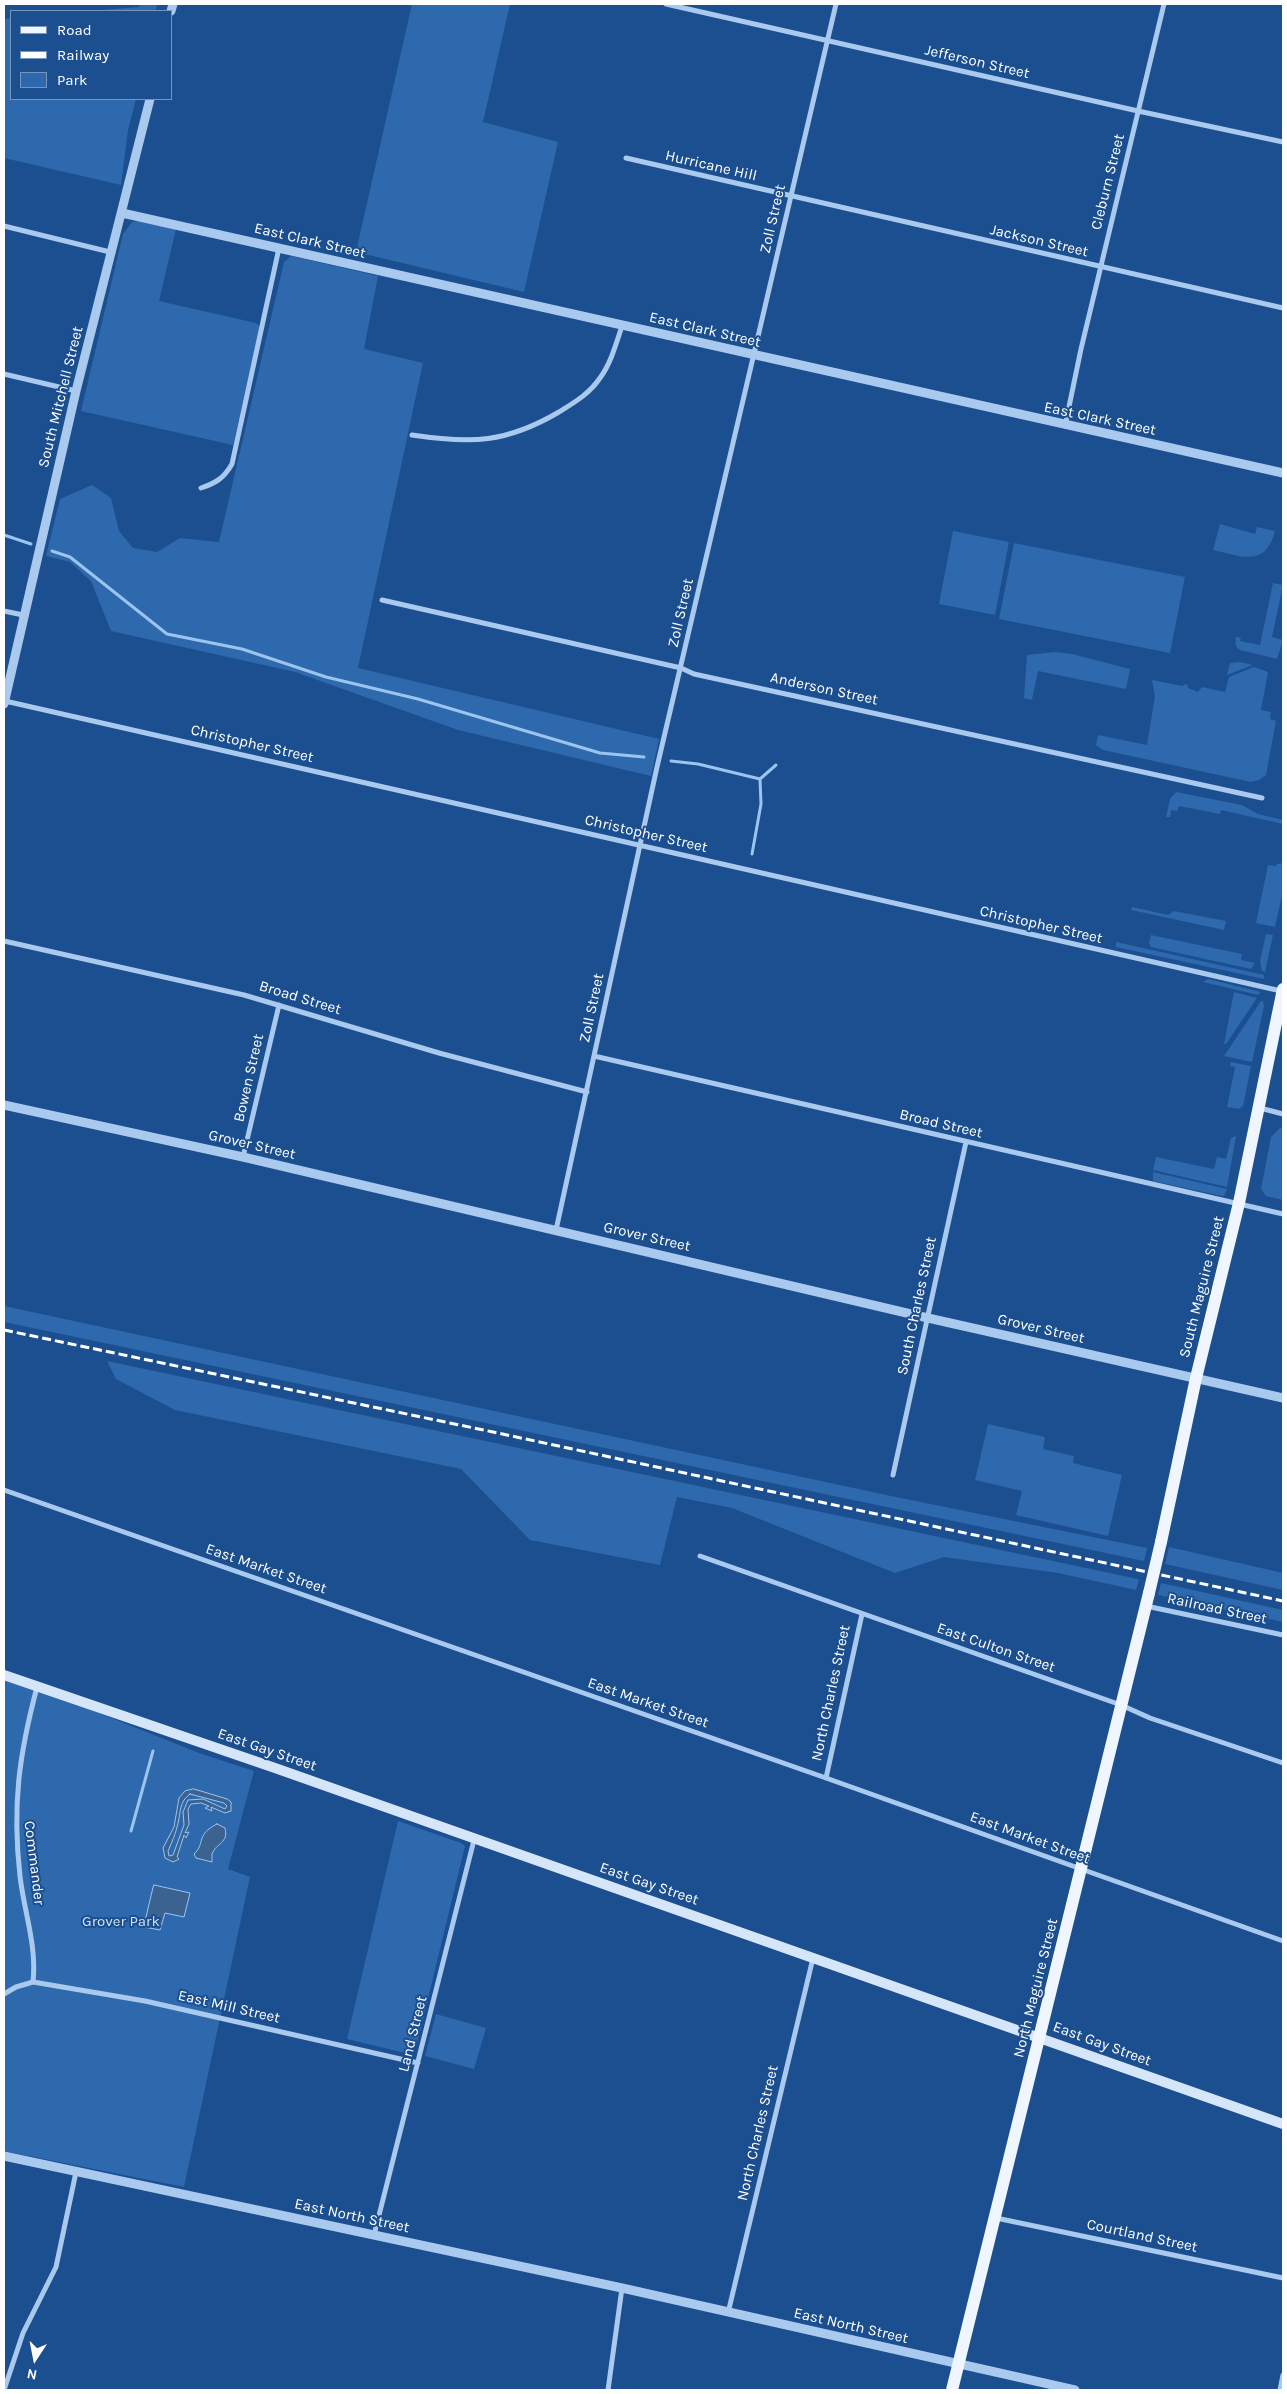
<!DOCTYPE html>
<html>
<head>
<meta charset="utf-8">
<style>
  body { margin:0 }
  #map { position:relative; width:1287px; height:2394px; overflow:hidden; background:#1b4f8f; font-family:Karla,sans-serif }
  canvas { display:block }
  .frame { position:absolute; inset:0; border:5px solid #fff; pointer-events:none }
  .legend { position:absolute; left:10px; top:10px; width:162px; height:90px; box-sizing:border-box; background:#1b4f8f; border:1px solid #7695bc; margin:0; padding:6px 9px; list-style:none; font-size:15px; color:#fff }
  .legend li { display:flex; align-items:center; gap:10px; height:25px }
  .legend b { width:25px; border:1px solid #7695bc }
  .north { position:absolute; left:10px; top:2334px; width:50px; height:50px; -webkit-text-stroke:4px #1b4f8f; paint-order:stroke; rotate:191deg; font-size:14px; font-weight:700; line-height:20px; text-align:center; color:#fff }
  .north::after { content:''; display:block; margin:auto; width:18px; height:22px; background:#fff; clip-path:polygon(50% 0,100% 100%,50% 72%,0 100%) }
</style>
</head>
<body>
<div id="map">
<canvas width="1287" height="2394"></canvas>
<div class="frame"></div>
<ul class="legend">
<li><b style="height:6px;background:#f0f6ff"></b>Road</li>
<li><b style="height:6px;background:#fff"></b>Railway</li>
<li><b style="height:14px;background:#2e69ad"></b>Park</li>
</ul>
<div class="north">N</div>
</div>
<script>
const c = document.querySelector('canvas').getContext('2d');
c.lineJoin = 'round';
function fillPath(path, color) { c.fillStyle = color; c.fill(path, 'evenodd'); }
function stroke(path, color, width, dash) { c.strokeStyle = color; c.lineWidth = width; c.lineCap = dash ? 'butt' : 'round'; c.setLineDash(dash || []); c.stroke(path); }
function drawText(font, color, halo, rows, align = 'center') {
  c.font = font + ' Karla,sans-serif'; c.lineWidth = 4; c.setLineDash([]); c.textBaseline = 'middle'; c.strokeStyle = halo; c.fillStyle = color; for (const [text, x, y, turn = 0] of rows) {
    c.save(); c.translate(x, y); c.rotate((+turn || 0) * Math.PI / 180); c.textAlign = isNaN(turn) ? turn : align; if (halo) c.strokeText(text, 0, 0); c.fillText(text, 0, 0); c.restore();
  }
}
fillPath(new Path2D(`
  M140,4H157L156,11H88L139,7Z
  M412,4H510L483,122L558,142L524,292L356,252Z
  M11,18V99H136L128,130L121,185L4,158V19Z
  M138,221L176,229L159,301L256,323L260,327L233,445L81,411L123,234L132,222Z
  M291,256L378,276L364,349L423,363L358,668L659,739L651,776L458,730L295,672L111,631L91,581L70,562L46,556L60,499L92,485L111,498L119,531L133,548L157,552L180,538L219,542L284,262Z
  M1220,524L1255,534L1257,527L1275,531C1266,567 1242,557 1213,550Z
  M953,531L1009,542L995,615L939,604Z
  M1014,543L1185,577L1170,653L999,619Z
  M1273,583L1283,585L1272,637L1283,640L1277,659L1240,650C1235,647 1235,643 1236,637L1241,638L1240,641L1260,645Z
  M1055,652L1072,654L1130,669L1126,689L1038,671L1032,700L1024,698L1027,655Z
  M1239,662L1253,665L1227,675L1230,663Z
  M1254,667L1268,672L1261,710L1271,712L1270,719L1276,721L1266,775L1259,780L1251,782L1103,750L1096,745L1098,735L1147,745L1155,696L1152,680L1182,686L1187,684L1188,688L1198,692L1202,687L1225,692L1229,677Z
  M1176,792L1242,805L1258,814L1283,820V824L1221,810L1220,814L1179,806L1177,811L1171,810L1170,817H1166L1170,799Z
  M1283,863V891L1275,927L1256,923L1268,865L1276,866L1277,864Z
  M1132,907L1168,915L1174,911L1226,921L1224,930L1131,910Z
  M1266,934L1273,935L1265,972L1262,971L1260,961Z
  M1151,935L1242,954L1241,960L1255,963L1251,969L1151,947L1149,943Z
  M1116,942L1264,975V979L1116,947Z
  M1208,979L1261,992L1258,995L1203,982Z
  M1234,992L1257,998L1226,1044H1224Z
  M1261,1001H1263L1264,1006L1252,1062L1224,1056Z
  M1231,1062L1251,1066L1243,1106L1239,1109L1227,1107L1235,1067L1230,1066Z
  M1280,1128H1283V1200L1266,1196L1261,1189L1271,1137Z
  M1236,1136L1227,1187L1153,1170L1156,1157L1214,1169L1217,1157L1226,1159L1231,1138Z
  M1153,1172L1227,1189L1224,1196H1222L1153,1181Z
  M4,1306L891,1496L1147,1548L1144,1561L4,1322Z
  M107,1361L1138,1579L1139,1580L1136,1590L1058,1573L944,1557L895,1573L732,1508L677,1497L660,1565L530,1540L461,1469L175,1410L116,1379Z
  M988,1424L1045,1437L1043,1449L1074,1456L1073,1463L1122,1475L1108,1536L1016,1515L1022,1491L975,1480Z
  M1169,1547L1283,1573V1590L1165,1564Z
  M1161,1583L1283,1610V1622L1158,1595Z
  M4,1675L199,1753L254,1771L228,1869L250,1877L184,2187L4,2151Z
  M398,1821L461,1843L465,1846L417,2044L411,2053H405L347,2039Z
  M436,2014L486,2028L474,2069L425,2056Z`), '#2e69ad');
const water = new Path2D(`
  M194,1789L227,1799L231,1802V1811L225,1813L211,1807L212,1811L205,1808L209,1806L201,1803L191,1804L188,1809L189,1824L185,1833L189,1832L186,1838L184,1835L177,1857L179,1859L173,1862L165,1858L163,1848L174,1827L179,1798L185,1791ZM190,1794L224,1803L227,1806L225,1809L203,1799L188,1800L183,1812L184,1825L173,1855L169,1856L168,1851C172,1842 176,1833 178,1823C181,1811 179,1802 190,1794Z
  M217,1824L225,1828C229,1843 216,1843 212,1854C212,1857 212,1860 212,1862L196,1858L194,1854C206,1843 195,1835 217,1824Z
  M154,1885L190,1893L184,1917L165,1913L160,1930L144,1927Z`);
fillPath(water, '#3c6290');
stroke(water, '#9cc4f0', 1);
stroke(new Path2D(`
  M4,535L31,544
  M52,551L70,557L167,634L242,649L326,677L418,699L600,753L644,757
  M671,761L698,764L760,779L761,804L752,854
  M760,779L776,765
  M131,1831L153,1751`), '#9cc4f0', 3);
stroke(new Path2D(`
  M666,4L1138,111L1283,142
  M626,158L1283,308
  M4,226L110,252
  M4,374L76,391
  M1065,426L1081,349L1164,4
  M412,435C472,444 506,443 559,412C575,402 589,394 600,378C611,363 616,344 622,326
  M201,488C216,483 224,478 232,464L279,248
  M382,600L681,668L694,674L1262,798
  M4,611L23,615
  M5,701L1281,991
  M4,941L244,995L439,1053L587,1092
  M594,1056L1283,1214
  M1260,1108L1283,1114
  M243,1157L279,1005
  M556,1230L657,767L836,4
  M893,1475L966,1142
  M4,1490L826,1778L1283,1941
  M700,1556L1121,1705L1150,1718L1283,1763
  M1146,1606L1283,1635
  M826,1778L862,1614
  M33,1982C37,1945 24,1912 20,1876C12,1806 19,1755 37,1687
  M4,1994L16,1987L33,1982L145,2001L418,2063
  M996,2218L1283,2278
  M374,2235L474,1840
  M728,2313L813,1958
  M4,2390L23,2333L56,2267L76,2172
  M608,2390L622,2288
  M1280,2390L1283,2375`), '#a9c9ee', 5);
stroke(new Path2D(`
  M171,11L173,4
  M122,213L1283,473
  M4,704L76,391L150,99
  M4,1105L243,1157L928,1318L1283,1398
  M4,2156L622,2288L1075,2390`), '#a9c9ee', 9);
stroke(new Path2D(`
  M4,1675L275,1768L1283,2124`), '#d6e6fa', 10);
stroke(new Path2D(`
  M1161,1542L1196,1378L1239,1203L1283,989
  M952,2390L1149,1593`), '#f0f6ff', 12);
stroke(new Path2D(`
  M4,1330L493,1432L1283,1601`), '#fff', 3, [9, 4]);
stroke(new Path2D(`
  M1149,1593L1161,1542`), '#f0f6ff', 12);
drawText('15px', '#fff', '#1b4f8f', [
  ["Jefferson Street",977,62,13],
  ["Hurricane Hill",711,166,13],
  ["Cleburn Street",1108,182,-76],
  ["Zoll Street",773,219,-77],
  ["East Clark Street",310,241,13],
  ["Jackson Street",1039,241,13],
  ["East Clark Street",705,330,13],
  ["South Mitchell Street",61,397,-76],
  ["East Clark Street",1100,419,12],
  ["Zoll Street",681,613,-77],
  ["Anderson Street",824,689,12],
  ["Christopher Street",252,744,13],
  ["Christopher Street",646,834,13],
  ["Christopher Street",1041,925,13],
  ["Broad Street",300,998,17],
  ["Zoll Street",592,1008,-78],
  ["Bowen Street",249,1078,-77],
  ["Broad Street",941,1124,13],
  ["Grover Street",252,1145,13],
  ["Grover Street",647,1237,13],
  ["South Maguire Street",1202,1287,-76],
  ["South Charles Street",917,1306,-78],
  ["Grover Street",1041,1329,13],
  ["East Market Street",266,1569,19],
  ["Railroad Street",1217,1609,12],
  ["East Culton Street",996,1648,19],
  ["North Charles Street",831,1693,-78],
  ["East Market Street",648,1703,19],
  ["East Gay Street",267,1750,19],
  ["East Market Street",1030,1838,20],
  ["Commander",34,1863,83],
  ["East Gay Street",649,1884,19],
  ["North Maguire Street",1036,1988,-76],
  ["East Mill Street",229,2007,13],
  ["Land Street",413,2034,-76],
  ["East Gay Street",1102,2044,20],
  ["North Charles Street",758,2133,-77],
  ["East North Street",352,2216,12],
  ["Courtland Street",1142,2236,12],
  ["East North Street",851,2326,13]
]);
drawText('15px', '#cfe3fa', '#1b4f8f', [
  ["Grover Park",121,1922]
]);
</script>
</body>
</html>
